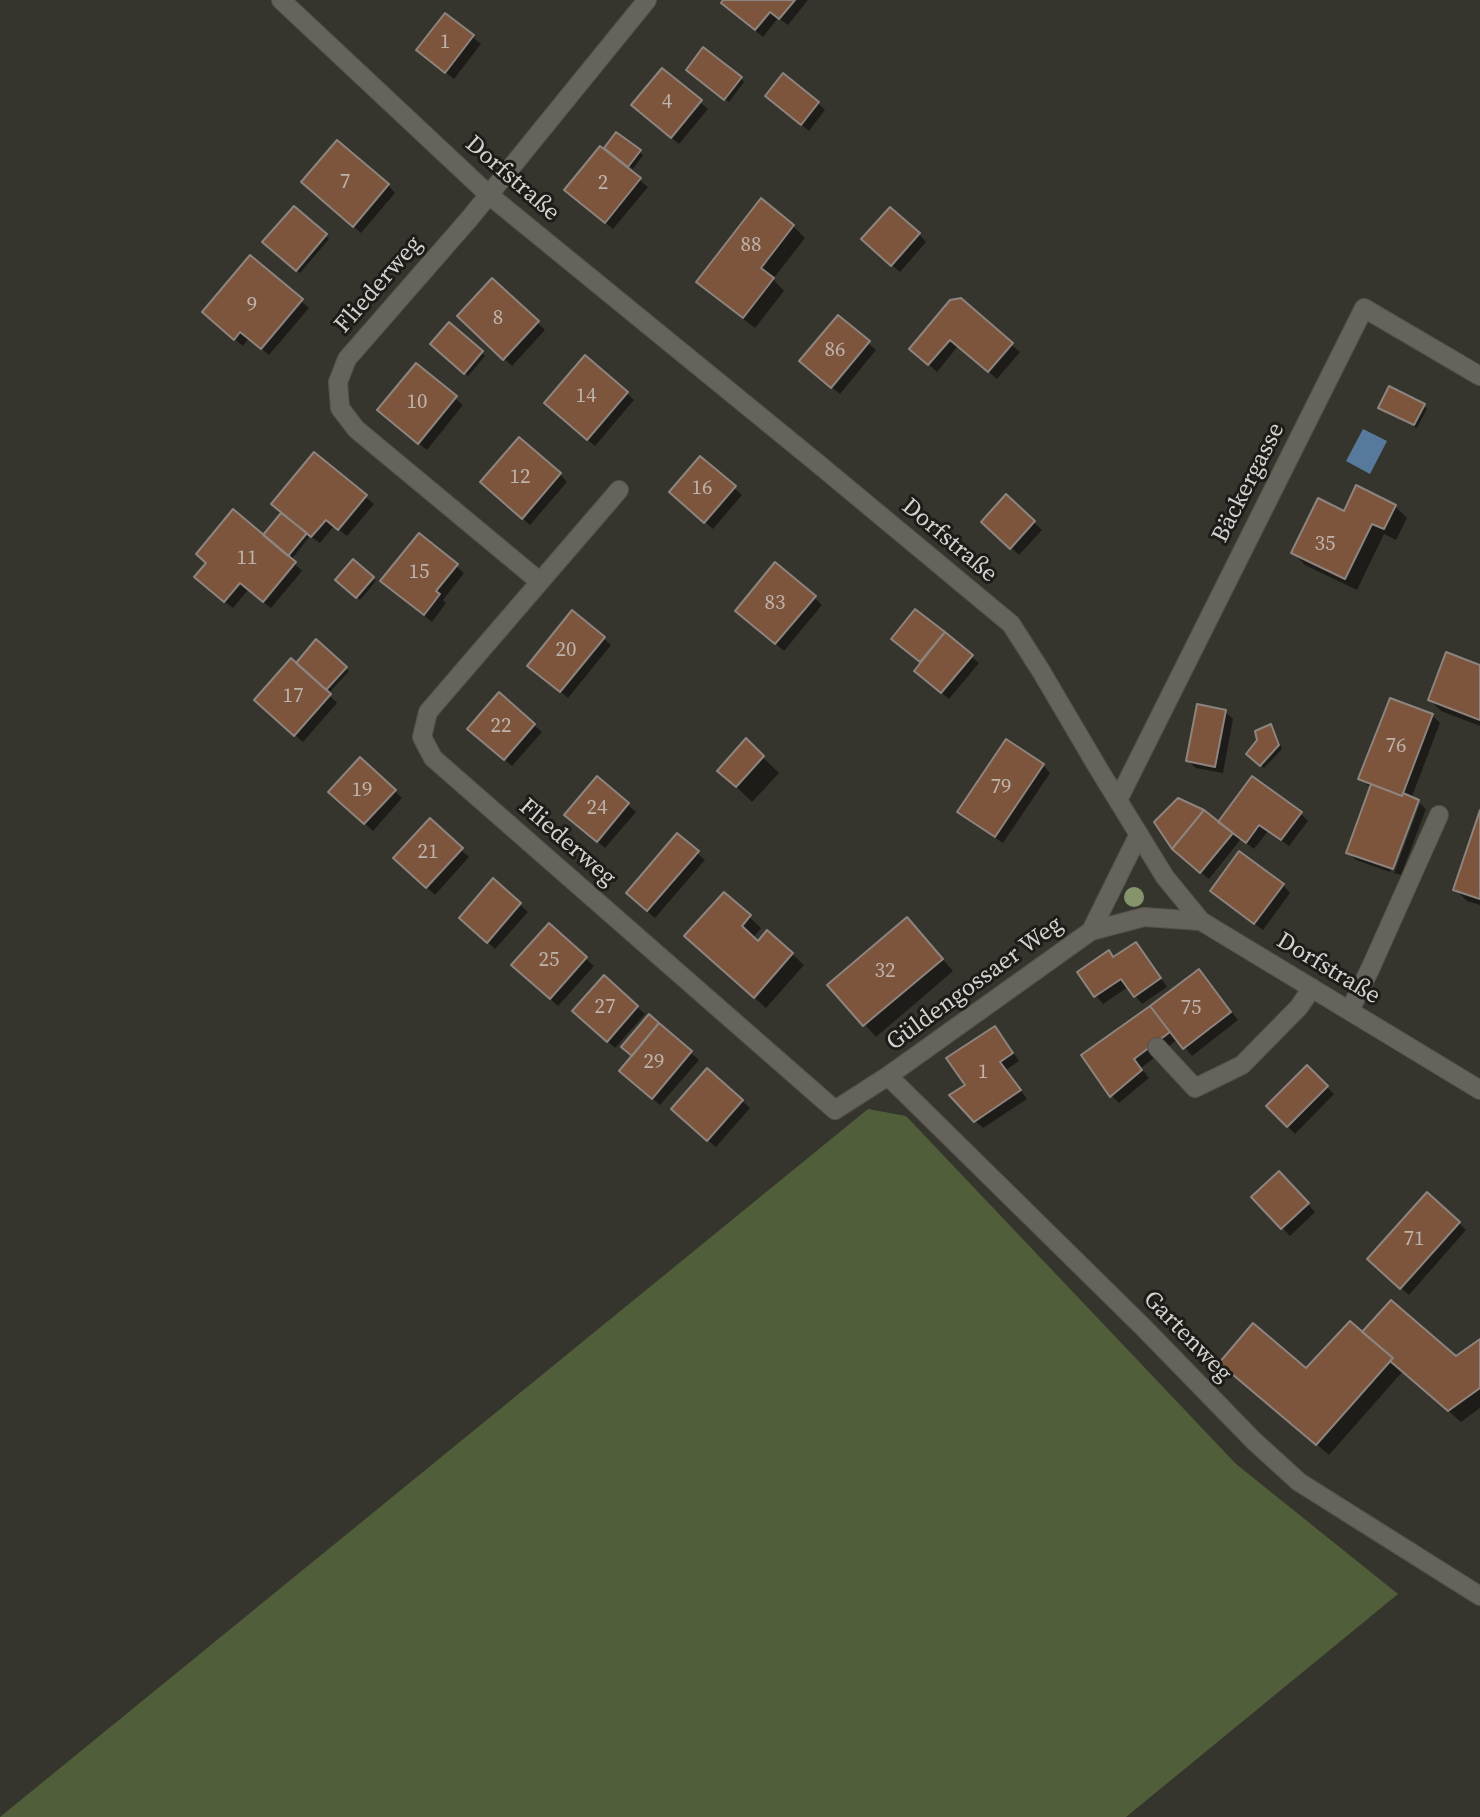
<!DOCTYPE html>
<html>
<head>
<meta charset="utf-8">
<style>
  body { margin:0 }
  canvas { display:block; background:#36352d }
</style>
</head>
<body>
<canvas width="1480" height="1817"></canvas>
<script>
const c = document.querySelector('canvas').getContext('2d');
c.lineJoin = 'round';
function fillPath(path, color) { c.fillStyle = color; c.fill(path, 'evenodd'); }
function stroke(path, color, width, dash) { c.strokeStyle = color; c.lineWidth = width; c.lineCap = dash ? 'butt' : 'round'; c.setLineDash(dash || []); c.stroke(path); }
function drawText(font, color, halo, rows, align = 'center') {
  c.font = font + ' "Source Serif 4",serif'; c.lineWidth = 6; c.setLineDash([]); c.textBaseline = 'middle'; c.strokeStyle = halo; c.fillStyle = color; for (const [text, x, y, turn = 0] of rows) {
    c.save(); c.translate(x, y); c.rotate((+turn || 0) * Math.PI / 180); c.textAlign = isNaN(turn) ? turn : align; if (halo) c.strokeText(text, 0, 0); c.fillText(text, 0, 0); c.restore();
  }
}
fillPath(new Path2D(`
  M868,1109L906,1116L1236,1464L1398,1594L1126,1817H0Z`), '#505e3a');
fillPath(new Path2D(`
  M1363,429L1387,441L1370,474L1346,461Z`), '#577a9c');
fillPath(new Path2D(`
  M725,0H808L788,25L778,18L763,37L731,10Z
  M446,15L481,44L454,79L426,57Z
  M662,70L708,109L679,144L641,113Z
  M691,73L741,78L744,82L729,102Z
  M775,103H818L825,110L809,131Z
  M617,134L643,155L633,169L615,155L613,158L648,187L613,229L574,198L613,155Z
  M388,185L395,193L361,233L310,190Z
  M294,208L329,239L300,273L264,242Z
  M793,226L805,238L773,279L784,291L755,328L710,293L699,282Z
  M919,234L926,242L900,272L871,247Z
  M250,257L309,308L269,355L249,338L243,346L211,320Z
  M493,280L545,330L512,366L459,316Z
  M960,300L1020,352L997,379L958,346L937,372L919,356Z
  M838,317L876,350L840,394L809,369Z
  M449,324L485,356L468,376L432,344Z
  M417,365L463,405L427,450L387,418Z
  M627,393L634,400L595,446L554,411Z
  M1424,406L1427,409L1417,428L1384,411Z
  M315,454L374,504L347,536L334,526L320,543L310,536L291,560L302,571L271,608L248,590L233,608L204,585L263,537L283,513Z
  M560,474L567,482L530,525L490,489Z
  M734,488L742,495L713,529L678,499Z
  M1006,497L1042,530L1019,555L984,522Z
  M1395,506L1407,518L1396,540L1384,534L1357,590L1305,565L1293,553L1345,513Z
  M353,561L376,581L360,600L337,580Z
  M456,566L464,573L443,600L446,603L432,622L390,588Z
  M815,598L822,605L784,651L745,618Z
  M916,611L979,663L949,699L923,678L922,663L900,646Z
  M603,638L611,645L568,698L537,673Z
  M316,642L349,671L328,694L337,703L303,742L264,708L302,671Z
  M1480,667V726L1441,711L1430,700Z
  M499,695L542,732L512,766L477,737Z
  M1225,712L1233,719L1223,773L1196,768L1188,761Z
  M1432,715L1440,723L1411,799L1419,803H1416L1390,872L1356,860L1348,853L1371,788L1360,779Z
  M1270,726L1274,729L1282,749L1264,768L1248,754Z
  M746,741L779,773L752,802L720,771Z
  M1043,765L1050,773L1003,843L967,819L960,812Z
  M597,778L636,812L605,848L574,822Z
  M395,791L402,798L373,831L338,799Z
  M1420,803L1426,809L1401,875L1394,873Z
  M1300,813L1308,821L1289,846L1268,831L1254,849L1241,839L1209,879L1182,857L1219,825Z
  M1480,816V905L1467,901L1455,889Z
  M678,836L705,860L655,918L636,901Z
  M461,850L469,857L435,895L403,865Z
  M493,881L528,912L495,949L469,925Z
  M1283,885L1290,893L1263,930L1220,899L1212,891Z
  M724,894L761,928L753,938L759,943L792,954L804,965L766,1008L698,948Z
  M549,925L594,966L558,1006L521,972Z
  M919,931L953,971L876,1037L830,985Z
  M1136,944L1143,952L1167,987L1142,1004L1128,987L1103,1004L1096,996L1080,972L1114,958Z
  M1206,979L1238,1020L1192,1056L1178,1039L1141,1068L1149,1078L1119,1103L1112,1096L1084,1055Z
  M637,1007L645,1014L615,1048L582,1019Z
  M649,1017L699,1060L660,1105L628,1078L634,1056Z
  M994,1028L1002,1035L1019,1061L1006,1070L1027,1099L983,1128L975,1121L967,1086Z
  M1307,1068L1334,1094L1295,1134L1268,1106Z
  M742,1101L750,1108L716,1147L681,1117Z
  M1279,1173L1315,1212L1290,1236L1254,1197Z
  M1459,1223L1466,1230L1409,1295L1377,1266Z
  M1362,1335L1456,1358L1480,1341V1408L1461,1422L1403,1371L1329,1455L1233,1374L1306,1371Z`), '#0007');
const building = new Path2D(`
  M723,0H795L779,19L770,12L755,30L721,3Z
  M445,13L474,35L445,73L416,50Z
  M703,47L742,77L724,100L686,70Z
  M662,68L702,100L671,138L631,105Z
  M783,73L819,102L801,125L765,96Z
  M616,132L641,150L628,167L604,148Z
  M337,140L389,184L353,227L301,182Z
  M600,146L641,178L605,223L564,190Z
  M761,198L794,225L761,268L774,278L743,318L696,282Z
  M294,206L327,234L296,271L262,242Z
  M890,207L920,233L891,266L861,239Z
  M250,255L303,299L261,349L240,332L234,340L202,312Z
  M492,278L539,321L503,360L457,316Z
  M961,298L1013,343L988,372L950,340L928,365L909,349L950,300Z
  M838,315L870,341L831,388L799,361Z
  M449,322L483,351L464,374L430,344Z
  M585,355L628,392L587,440L544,403Z
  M416,363L457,396L418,444L377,410Z
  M1389,386L1425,404L1414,425L1378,408Z
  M519,437L561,473L522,519L480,482Z
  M314,452L367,495L338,530L326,520L311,537L271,504Z
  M700,456L736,486L704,523L669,492Z
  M1356,485L1396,505L1384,529L1372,524L1345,579L1291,553L1318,498L1344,511Z
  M1006,494L1035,521L1010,549L981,522Z
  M233,509L296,562L263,602L240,583L224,602L194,577L206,563L196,554Z
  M281,513L307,533L288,556L263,535Z
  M419,533L458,564L436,591L440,594L424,615L380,581Z
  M353,559L374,577L356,598L335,580Z
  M775,562L816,596L775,644L735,611Z
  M915,609L945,632L920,662L891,639Z
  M572,610L605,637L560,692L527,666Z
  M945,632L973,655L941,693L914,671Z
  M316,639L347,667L326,690L296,663Z
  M1446,652L1480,665V720L1428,700Z
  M291,658L331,694L294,736L254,700Z
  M499,692L535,724L504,760L467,729Z
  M1390,698L1433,714L1402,796L1358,779Z
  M1197,704L1226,710L1215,767L1186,761Z
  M1271,724L1279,745L1260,766L1246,754L1257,740L1255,731Z
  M746,738L764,756L736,787L717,771Z
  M1006,739L1044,764L995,837L957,812Z
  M360,757L396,790L364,824L328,792Z
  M597,776L629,803L597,842L564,815Z
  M1252,776L1302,812L1281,840L1259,825L1246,843L1218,822Z
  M1371,784L1402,796L1403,793L1419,800L1393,869L1346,853Z
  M1178,798L1204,810L1172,849L1154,822Z
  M1204,810L1233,833L1200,873L1172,849Z
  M1480,810V899L1453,890Z
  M430,818L463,848L426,888L393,858Z
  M677,833L699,851L647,911L626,893Z
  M1239,851L1284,884L1254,924L1210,891Z
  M493,878L521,903L487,943L459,918Z
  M724,892L751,915L742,926L758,941L767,930L793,953L754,998L684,936Z
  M907,917L943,959L863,1026L827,985Z
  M549,923L587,957L550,999L511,965Z
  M1136,942L1161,978L1134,997L1121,979L1094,997L1077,972L1109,950L1113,957Z
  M1199,969L1231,1012L1183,1049L1150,1006Z
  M604,975L638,1006L607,1042L572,1011Z
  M1150,1006L1170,1032L1134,1059L1142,1070L1110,1097L1081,1055Z
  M649,1014L659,1023L632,1056L621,1047Z
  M659,1023L692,1051L652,1099L619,1071Z
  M995,1026L1013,1053L1000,1062L1021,1090L974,1122L949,1095L965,1085L946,1058Z
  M1307,1065L1328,1086L1287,1127L1266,1106Z
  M707,1068L743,1100L707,1141L671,1109Z
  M1279,1171L1309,1203L1281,1229L1251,1197Z
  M1427,1192L1460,1222L1400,1289L1367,1259Z
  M1391,1300L1456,1356L1480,1339V1388L1448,1411L1390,1361L1393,1358L1362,1332Z
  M1350,1321L1393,1358L1316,1445L1219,1363L1253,1323L1306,1368Z`);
fillPath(building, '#7d543c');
stroke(building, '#8d847f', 2);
const lane = new Path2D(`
  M1350,1010L1371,967L1439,815
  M1157,1047L1195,1088L1242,1065L1299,1007L1312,988`);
const street = new Path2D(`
  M281,0L489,195L816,462L1011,624L1041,671L1098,768L1165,877L1201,921L1480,1090
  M619,490L428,712L422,737L433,758L835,1110L888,1076L1091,931L1144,917L1201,921
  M539,581L356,429L340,408L338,382L347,359L470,218L647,0
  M1118,800L1364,308L1480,376
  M1091,931L1139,834
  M888,1076L1143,1327L1254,1441L1299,1482L1480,1596`);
stroke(lane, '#54534c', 20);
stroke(street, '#54534c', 20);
stroke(lane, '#65635b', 18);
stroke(street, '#65635b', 18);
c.fillStyle = '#85946a';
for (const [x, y] of [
  [1134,897]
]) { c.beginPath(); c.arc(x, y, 10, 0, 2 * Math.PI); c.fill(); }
drawText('21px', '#beb2aa', null, [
  ["1",445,43],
  ["4",667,103],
  ["7",345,183],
  ["2",603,184],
  ["88",751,246],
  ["9",252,306],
  ["8",498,319],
  ["86",835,351],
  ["14",586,397],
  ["10",417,403],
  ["12",520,478],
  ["16",702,489],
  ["35",1325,545],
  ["11",247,559],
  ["15",419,573],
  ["83",775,604],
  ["20",566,651],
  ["17",293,697],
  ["22",501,727],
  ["76",1396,747],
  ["79",1001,788],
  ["19",362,791],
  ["24",597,809],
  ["21",428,853],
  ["25",549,961],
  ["32",885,972],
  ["27",605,1008],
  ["75",1191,1009],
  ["29",654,1063],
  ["1",983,1073],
  ["71",1414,1240]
]);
drawText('24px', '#d3d2ce', '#1d1c19', [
  ["Dorfstraße",512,179,41],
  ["Fliederweg",379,285,-49],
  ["Bäckergasse",1249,483,-63],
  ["Dorfstraße",949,541,40],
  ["Fliederweg",567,843,41],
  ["Dorfstraße",1328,969,31],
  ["Güldengossaer Weg",975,984,-36],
  ["Gartenweg",1187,1337,46]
]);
</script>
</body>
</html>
